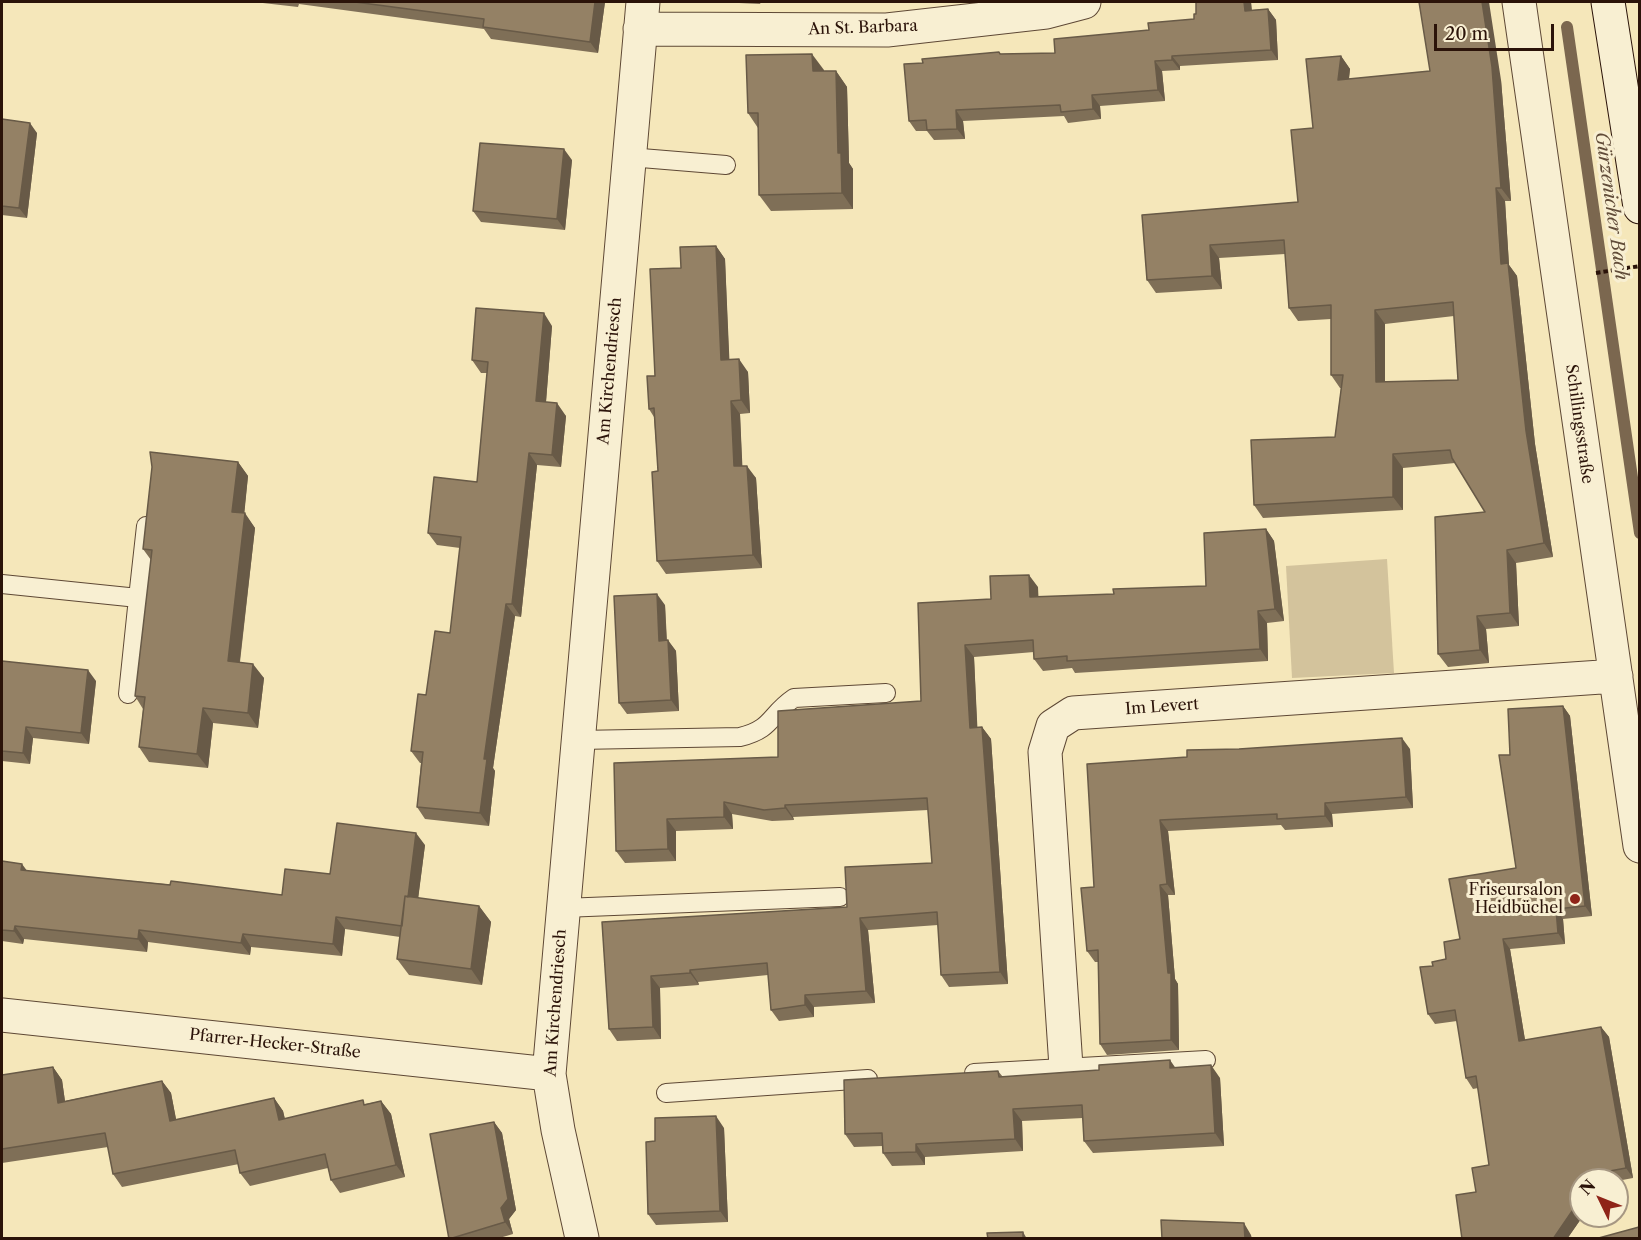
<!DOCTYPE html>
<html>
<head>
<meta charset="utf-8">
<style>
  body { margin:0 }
  #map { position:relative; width:1641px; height:1240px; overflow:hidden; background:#f5e7ba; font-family:"Libre Caslon Text",serif }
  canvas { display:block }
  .frame { position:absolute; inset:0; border:3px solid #2b1309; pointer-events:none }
  .north { position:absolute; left:1569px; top:1168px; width:60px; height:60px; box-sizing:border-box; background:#f8efd2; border:2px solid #a69782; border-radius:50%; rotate:313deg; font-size:16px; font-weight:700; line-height:24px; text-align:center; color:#2b1309 }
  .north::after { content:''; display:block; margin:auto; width:21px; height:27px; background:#8f2418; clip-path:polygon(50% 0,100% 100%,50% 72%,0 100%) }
  .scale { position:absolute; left:1434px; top:24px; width:120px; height:27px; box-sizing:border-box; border:3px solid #2b1309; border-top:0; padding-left:8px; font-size:18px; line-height:21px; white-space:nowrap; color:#2b1309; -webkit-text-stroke:4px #f8efd2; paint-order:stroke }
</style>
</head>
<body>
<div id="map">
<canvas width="1641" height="1240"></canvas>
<div class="frame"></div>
<div class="north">N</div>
<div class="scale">20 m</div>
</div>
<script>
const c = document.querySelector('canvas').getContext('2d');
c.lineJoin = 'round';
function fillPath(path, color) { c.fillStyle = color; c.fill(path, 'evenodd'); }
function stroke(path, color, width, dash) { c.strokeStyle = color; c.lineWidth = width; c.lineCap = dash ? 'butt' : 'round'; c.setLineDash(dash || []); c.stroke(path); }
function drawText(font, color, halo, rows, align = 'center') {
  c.font = font + ' "Libre Caslon Text",serif'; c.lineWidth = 6; c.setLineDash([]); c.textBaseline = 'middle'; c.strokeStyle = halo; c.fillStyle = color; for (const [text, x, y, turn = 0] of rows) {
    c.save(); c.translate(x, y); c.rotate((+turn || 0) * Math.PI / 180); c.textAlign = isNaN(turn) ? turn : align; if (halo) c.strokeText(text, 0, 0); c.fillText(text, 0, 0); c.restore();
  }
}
fillPath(new Path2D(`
  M1387,559L1394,673L1292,678L1286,566Z`), '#d3c39c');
stroke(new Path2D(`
  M1567,27L1640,533`), '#7b674f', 12);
const service = new Path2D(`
  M629,157L726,165
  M2,584L138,598L128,694
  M138,598L146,526
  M578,740L740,737C773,729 769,715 794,698L886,693
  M563,908L840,897
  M974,1073L1206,1060
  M666,1093L868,1079`);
const minor = new Path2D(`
  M1519,2L1640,846
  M640,29L887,30L1046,12L1084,2
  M2,1015L549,1074
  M1066,1067L1045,752L1053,726L1073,713L1616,676
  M582,1238L558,1130L549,1074L643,2`);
const secondary = new Path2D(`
  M1608,2L1640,207`);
stroke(service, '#5e4835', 20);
stroke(minor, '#5e4835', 35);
stroke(secondary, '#2b1309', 35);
stroke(new Path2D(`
  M1596,273L1640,266`), '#2b1309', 4, [4.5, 3]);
stroke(service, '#f8efd2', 18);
stroke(minor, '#f8efd2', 33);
stroke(secondary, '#f8efd2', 33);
fillPath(new Path2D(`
  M254,2H605L598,53L491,39L484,29L299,4L298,7Z
  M718,2H761L760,4Z
  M1196,2H1251L1252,10L1268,9L1276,20L1278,60L1180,66V70L1162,71L1165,101L1100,106L1101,119L1068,123L1064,116L963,121L965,139L934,140L927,131H916L909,121L923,63L999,52L1001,54L1055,53L1149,30L1194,19L1196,14Z
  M1341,56L1350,69L1349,79L1430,71L1501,80L1511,201H1505L1509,265L1517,276L1535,444L1553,557L1516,563L1519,626L1486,629L1489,663L1448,667L1438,654L1485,512L1455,463L1403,468V510L1263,518L1254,505L1335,437L1341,388H1340L1331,375V319L1298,321L1289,308L1285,254L1219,258L1222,289L1156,293L1147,280L1142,215L1298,202L1313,128ZM1454,316L1458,380L1385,382V324Z
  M824,70V71H836L847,87L849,163L853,169V209L771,211L759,195L758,128L748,113Z
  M2,119L37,133L27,218L2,215Z
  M572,160L565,230L481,222L473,211Z
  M716,246L725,259L729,360L748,372L750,413L740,414L742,466L756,478L762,568L666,574L657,561L658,471L654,417L649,409L655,376L681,268Z
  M552,326L546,402L566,416L561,467L537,465L521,617L515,616L493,768L495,771L489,826L425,819L417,807L421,763H420L411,751L426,695L450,633L460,548L437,545L428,533L477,482L487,373H481L472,360Z
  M238,462L248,476L244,513L255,528L240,662L264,678L258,728L213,723L208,768L149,762L139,747L143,709L135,696L151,560L143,549Z
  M1266,529L1274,541L1284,621L1267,623L1268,661L1075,673L1072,668L1043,671L1034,659V652L974,657L977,727H982L991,739L1008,984L949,987L941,975L938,925L868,930L875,1003L814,1007V1017L779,1021L771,1010L768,975L698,982L699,985L660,988L661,1039L617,1041L609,1029L602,922L847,907L932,863L928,810L793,817L794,820L772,821L732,814L733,829L676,831V861L625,863L616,851L614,763L778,757L921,701L991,599L1038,587V597L1114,594L1206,586Z
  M665,605L667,640L676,651L679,711L627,714L619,703Z
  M2,661L96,681L89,744L33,738L30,764L2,761Z
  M1563,706L1570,716L1592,916L1563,919L1565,944L1510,949L1525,1040L1601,1027L1609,1037L1633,1178L1617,1181V1180H1581V1216H1583L1567,1239H1462L1476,1192L1489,1165L1478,1088L1473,1089L1466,1078L1457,1021L1435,1024L1428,1014L1433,966L1446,959L1460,939L1516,868L1510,755Z
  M1410,749L1413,808L1332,814L1333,827L1285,830L1281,825L1168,831L1175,895H1168L1175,979L1178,984L1179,1050L1107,1055L1100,1044L1098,962H1095L1087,951L1094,887L1187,757Z
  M425,845L418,898L479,906L491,922L482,985L409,975L397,959L400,937L345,929L342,956L251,947L250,955L148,942L147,952L24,939L23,944L2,941V861L27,871L282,895L330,874Z
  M53,1067L62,1080L65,1101L162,1081L171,1093L176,1120L274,1098L283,1111L285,1119L381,1101L391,1114L405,1177L340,1193L331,1180L328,1168L250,1186L240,1173L239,1164L122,1187L113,1174L108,1147L2,1163V1075Z
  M1175,1068L1220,1078L1224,1146L1093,1153L1084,1141L1083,1118L1022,1121L1023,1151L925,1157V1165L892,1166L883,1153V1146L854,1147L845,1134L998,1071L1003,1077Z
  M494,1122L502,1133L516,1210L509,1219L513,1234L496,1239H449Z
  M724,1128L728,1222L656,1225L648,1214L655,1141Z`), '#7f6f57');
fillPath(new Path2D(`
  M595,2H605L598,53L590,42Z
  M1244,2H1251L1252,21L1245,11Z
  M1482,2H1489L1501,80L1511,201L1501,188Z
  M1268,9L1276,20L1278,60L1271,50Z
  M812,54L824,70V88L813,71Z
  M1172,56L1180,66V70L1172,60Z
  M1341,56L1350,69L1347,94L1338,80Z
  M1155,61L1162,71L1165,101L1158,90Z
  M836,71L847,87L849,163L853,169V209L842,193L838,153Z
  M1092,95L1100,106L1101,119L1093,109Z
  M956,110L963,121L965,139L957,129Z
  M30,123L37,133L27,218L19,208Z
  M564,149L572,160L565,230L557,219Z
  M1496,188L1505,201L1509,265L1517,276L1535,444L1553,557L1544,543L1526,431L1501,264Z
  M1210,245L1219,258L1222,289L1212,276Z
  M716,246L725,259L730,373L721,360Z
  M1375,310L1385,324V395L1376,382Z
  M544,313L552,326L545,414L536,401Z
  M739,359L748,372L750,413L741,400Z
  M731,401L740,414L743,479L734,466Z
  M557,403L566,416L561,467L552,455Z
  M529,453L537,465L521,617L512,604Z
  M1393,454L1403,468V510L1393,497Z
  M238,462L248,476L243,527L232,512Z
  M747,466L756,478L762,568L753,555Z
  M245,513L255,528L238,676L228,661Z
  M1266,529L1274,541L1284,621L1275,609Z
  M1507,550L1516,563L1519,626L1510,613Z
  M1029,575L1038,587L1039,609L1030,597Z
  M657,594L665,605L667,652L659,641Z
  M506,604L515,616L493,768L495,771L489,826L480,813L484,759Z
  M1258,611L1267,623L1268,661L1260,649Z
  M1477,616L1486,629L1489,663L1480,650Z
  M668,640L676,651L679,711L671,700Z
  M965,645L974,657L978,740L970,728Z
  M253,664L264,678L258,728L248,713Z
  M88,670L96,681L89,744L81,733Z
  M1563,706L1570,716L1592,916L1585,906Z
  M203,708L213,723L208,768L197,754Z
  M26,727L33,738L30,764L23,753Z
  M982,727L991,739L1008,984L1000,972Z
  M1402,738L1410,749L1413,808L1406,797Z
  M724,802L732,814L733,829L724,817Z
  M1325,803L1332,814L1333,827L1325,816Z
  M785,805L793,817L794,820L785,808Z
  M667,819L676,831V861L668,849Z
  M1160,820L1168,831L1175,895L1167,884Z
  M416,833L425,845L413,939L404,926Z
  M22,864L31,876L21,870Z
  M1160,885L1168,895L1175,979L1178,984L1179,1050L1171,1040L1168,973Z
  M479,906L491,922L482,985L471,969Z
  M1556,909L1563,919L1565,944L1558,933Z
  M336,917L345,929L342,956L333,944Z
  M860,918L868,930L875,1003L866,991Z
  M15,926L24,939L23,944L14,931Z
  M139,930L148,942L147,952L138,939Z
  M243,934L251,947L250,955L241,943Z
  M1503,939L1510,949L1527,1052L1519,1041Z
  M690,970L698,982L699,985L690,973Z
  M651,976L660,988L661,1039L653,1027Z
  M805,995L814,1007V1017L805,1005Z
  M1601,1027L1609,1037L1633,1178L1626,1168Z
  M1170,1060L1179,1073L1170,1068Z
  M1211,1065L1220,1078L1224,1146L1215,1133Z
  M53,1067L62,1080L67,1116L58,1103Z
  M162,1081L171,1093L179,1134L170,1121Z
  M274,1098L283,1111L288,1133L279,1120Z
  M381,1101L391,1114L405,1177L396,1165Z
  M1013,1109L1022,1121L1023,1151L1015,1139Z
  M716,1116L724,1128L728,1222L720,1211Z
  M494,1122L502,1133L516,1210L509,1219L513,1234L505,1222L501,1208Z
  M916,1144L925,1157V1165L916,1152Z
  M1599,1173L1604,1180H1594Z
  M1581,1198V1216H1583L1567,1239H1553Z
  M1244,1223L1251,1235L1252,1239H1245Z
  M1023,1232L1027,1239H1023Z`), '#685a47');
const building = new Path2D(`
  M355,2H595L590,42L483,27L484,19Z
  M1196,2H1244L1245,11L1268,9L1271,50L1172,56V60L1155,61L1158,90L1092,95L1093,109L1061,112L1060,105L956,110L957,129L927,130L926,120L909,121L904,64L923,63L922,59L999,52L1000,54L1055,53L1054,39L1149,30L1148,23L1194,19V14H1196Z
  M1419,2H1482L1492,67L1501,188H1496L1501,264L1508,263L1526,431L1544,543L1507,550L1510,613L1477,616L1480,650L1438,654L1435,517L1485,512L1452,458L1450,450L1393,454V497L1254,505L1251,440L1335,437L1343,375H1331V305L1289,308L1284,240L1210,245L1212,276L1147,280L1142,215L1298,202L1291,130L1313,128L1306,59L1341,56L1338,80L1430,71ZM1453,302L1458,380L1376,382L1375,310Z
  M812,54L813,71H836L838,153H841L842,193L759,195L758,113H748L746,55Z
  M2,119L30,123L19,208L2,206Z
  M480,143L564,149L557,219L473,211Z
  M716,246L721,360L739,359L741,400L731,401L734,466H747L753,555L657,561L652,472L658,471L654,408L649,409L647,376H655L650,269L681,268L680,247Z
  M476,308L544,313L536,401L557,403L552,455L529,453L512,604H506L484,759H487L480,813L417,807L423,752L411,751L418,694L426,695L435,631L450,633L461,537L428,533L434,477L477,482L488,362L472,360Z
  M150,452L238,462L232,512L245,513L228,661L253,664L248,713L203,708L197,754L139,747L145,697L135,696L152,550L143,549L152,467Z
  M1266,529L1275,609L1258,611L1260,649L1067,661V656L1034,659L1033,640L965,645L970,728L982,727L1000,972L941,975L937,912L860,918L866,991L805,995V1005L771,1010L767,963L690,970V973L651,976L653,1027L609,1029L602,922L847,907L845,867L932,863L927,798L785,805V808L764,810L724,802V817L667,819L668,849L616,851L614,763L778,757V711L921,701L918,603L991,599L990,576L1029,575L1030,597L1114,594L1113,589L1206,586L1204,533Z
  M657,594L659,641L668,640L671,700L619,703L614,596Z
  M2,661L88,670L81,733L26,727L23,753L2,751Z
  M1563,706L1585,906L1556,909L1558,933L1503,939L1519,1041L1601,1027L1626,1168L1599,1173L1594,1180H1581V1198L1553,1239H1462L1456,1195L1476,1192L1472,1168L1489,1165L1476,1076L1466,1078L1455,1010L1428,1014L1420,967L1433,966L1432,962L1446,959L1444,942L1460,939L1449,879L1516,868L1499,755H1510L1508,709Z
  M1402,738L1406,797L1325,803V816L1277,819V814L1160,820L1167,884L1160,885L1168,973H1171V1040L1100,1044L1098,950L1087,951L1081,888L1094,887L1087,764L1187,757V750L1239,749Z
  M337,823L416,833L408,897L405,896L402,926L336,917L333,944L243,934L241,943L139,930L138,939L15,926L14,931L2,930V861L22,864L21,870L170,885L171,881L282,895L285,869L330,874Z
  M405,896L479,906L471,969L397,959Z
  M1170,1060V1068L1211,1065L1215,1133L1084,1141L1082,1105L1013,1109L1015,1139L916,1144V1152L883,1153L882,1133L845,1134L844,1080L998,1071L999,1077L1099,1070V1065Z
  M53,1067L58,1103L162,1081L170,1121L274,1098L279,1120L363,1100L364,1105L381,1101L396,1165L331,1180L325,1154L240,1173L235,1150L113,1174L105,1133L2,1149V1075Z
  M716,1116L720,1211L648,1214L646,1142L655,1141V1118Z
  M494,1122L508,1199L501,1208L505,1222L449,1239L430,1134Z
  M1161,1220L1244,1223L1245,1239H1162Z
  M1639,1227L1640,1239H1595Z
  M1023,1232V1239H988L987,1233Z`);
fillPath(building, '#948165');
stroke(building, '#685a47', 1.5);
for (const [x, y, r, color] of [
  [1575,899,6,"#8f2418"]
]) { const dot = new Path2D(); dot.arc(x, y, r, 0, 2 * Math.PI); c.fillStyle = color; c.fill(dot); stroke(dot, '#f8efd2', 2); }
drawText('16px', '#2b1309', '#f8efd2', [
  ["An St. Barbara",863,28,-2],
  ["Am Kirchendriesch",610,371,-85],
  ["Schillingsstraße",1579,424,82],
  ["Im Levert",1162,707,-4],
  ["Am Kirchendriesch",556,1003,-86],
  ["Pfarrer-Hecker-Straße",275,1044,6]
]);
drawText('16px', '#2b1309', '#f8efd2', [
  ["Friseursalon",1563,890],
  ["Heidbüchel",1563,908]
], 'right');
drawText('italic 18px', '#604b38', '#f8efd2', [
  ["Gürzenicher Bach",1611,206,82]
]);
</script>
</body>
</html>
